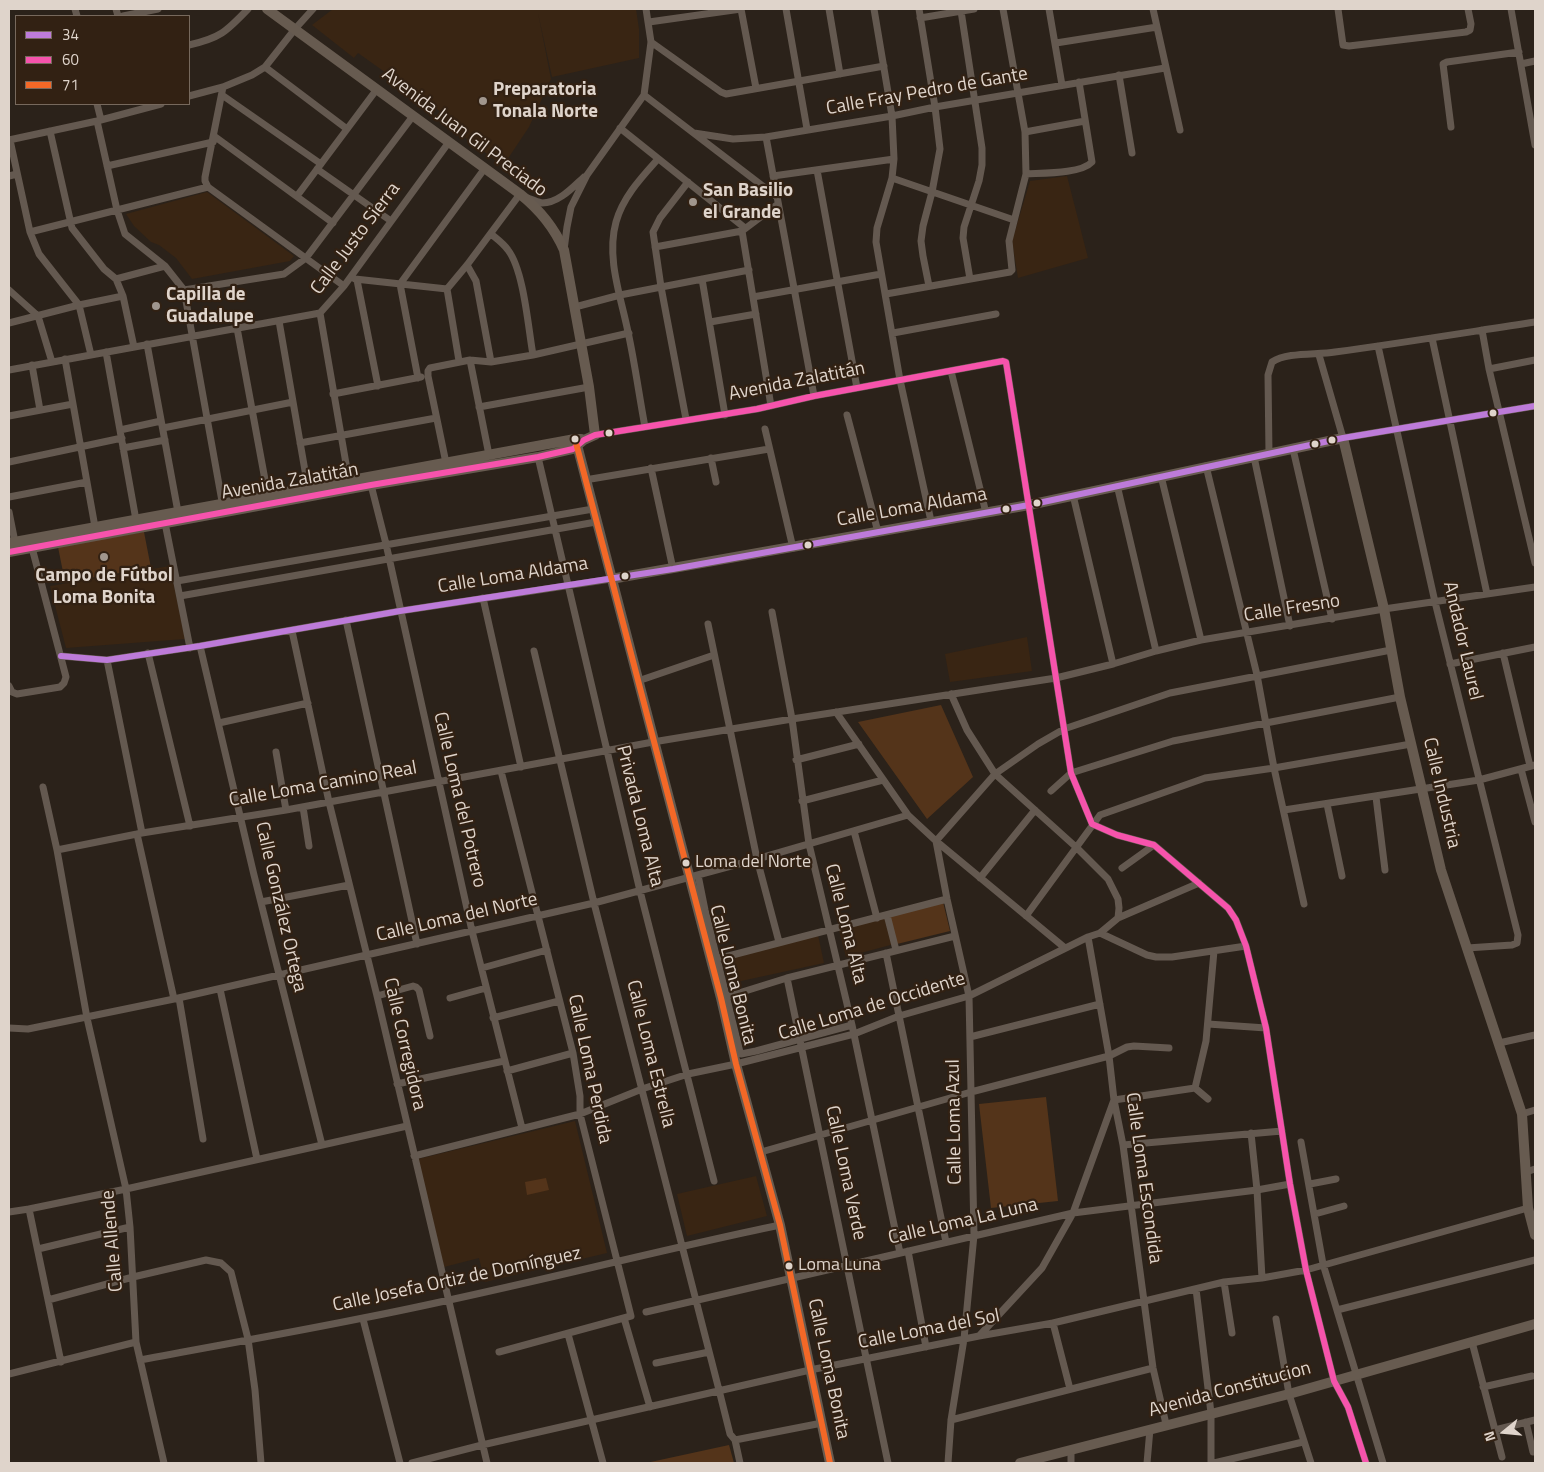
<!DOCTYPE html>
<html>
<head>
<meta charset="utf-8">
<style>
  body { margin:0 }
  #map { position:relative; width:1544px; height:1472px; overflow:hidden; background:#2b221a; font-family:"Titillium Web",sans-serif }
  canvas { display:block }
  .frame { position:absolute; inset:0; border:10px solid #dfd4cb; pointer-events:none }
  .legend { position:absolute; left:15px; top:15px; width:175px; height:90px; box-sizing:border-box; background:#322113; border:1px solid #77695d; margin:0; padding:6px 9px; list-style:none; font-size:15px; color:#dfd4cb }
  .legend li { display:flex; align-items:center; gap:10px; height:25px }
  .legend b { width:25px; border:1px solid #77695d }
  .north { position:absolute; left:1479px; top:1407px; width:50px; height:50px; -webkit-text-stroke:4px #322113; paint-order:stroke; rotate:253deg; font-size:14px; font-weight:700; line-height:20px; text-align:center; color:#dfd4cb }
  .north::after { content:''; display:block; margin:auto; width:18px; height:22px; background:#dfd4cb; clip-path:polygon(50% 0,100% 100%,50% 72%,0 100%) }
</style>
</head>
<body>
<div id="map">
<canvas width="1544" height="1472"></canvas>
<div class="frame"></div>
<ul class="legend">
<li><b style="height:6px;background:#bd7bd9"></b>34</li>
<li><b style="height:6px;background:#f653ac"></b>60</li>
<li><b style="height:6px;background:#f36827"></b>71</li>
</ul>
<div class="north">N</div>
</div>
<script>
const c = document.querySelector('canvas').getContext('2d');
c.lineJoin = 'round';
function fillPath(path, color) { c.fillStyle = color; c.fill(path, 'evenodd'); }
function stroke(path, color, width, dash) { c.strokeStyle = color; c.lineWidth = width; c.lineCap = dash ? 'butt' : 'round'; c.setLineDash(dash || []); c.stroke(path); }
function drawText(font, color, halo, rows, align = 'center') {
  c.font = font + ' "Titillium Web",sans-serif'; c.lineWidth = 4.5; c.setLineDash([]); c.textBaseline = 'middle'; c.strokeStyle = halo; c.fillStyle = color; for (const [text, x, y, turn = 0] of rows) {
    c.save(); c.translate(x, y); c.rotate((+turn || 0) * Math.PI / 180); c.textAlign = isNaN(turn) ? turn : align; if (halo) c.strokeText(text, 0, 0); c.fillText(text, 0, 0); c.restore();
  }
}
fillPath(new Path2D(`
  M333,9H636L639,29V58L552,77L538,13L551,79L529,127L503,166L454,129L458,124L358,53L354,58L312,25Z
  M1067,176L1088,258L1018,278L1012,241L1030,181Z
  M207,192L294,256L290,261L192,279L176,258L159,245L151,242L134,226L126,214Z
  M170,566L185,639L66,648L50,586Z
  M1027,637L1032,671L950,682L945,654Z
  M887,917L894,944L846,957L839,930Z
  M818,935L824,963L732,983L726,958Z
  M575,1121L607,1253L485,1282L479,1258L444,1267L418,1159Z
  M756,1176L767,1216L687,1236L677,1194Z`), '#392513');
fillPath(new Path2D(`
  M144,532L151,568L65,582L58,547Z
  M941,705L973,777L927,819L858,722Z
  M943,902L950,931L897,944L889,917Z
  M1046,1097L1058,1201L991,1208L979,1104Z
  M546,1178L549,1190L527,1195L525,1182Z
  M729,1445L734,1463H646Z`), '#54341a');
stroke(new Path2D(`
  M75,9L77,16
  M116,9L118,16
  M741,9L756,88
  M786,9L807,129
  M829,9L840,74
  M874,9L892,116L894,159L892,178L877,228L876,242L900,380L931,521
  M919,9L935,107L940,149L932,192L923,226L921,241L923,256L929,286
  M1049,9L1062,85
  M1153,9L1180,130
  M1338,9L1343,45L1349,46L1466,32L1470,30L1471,24L1468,9
  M1511,9L1535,145
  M961,11L982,148V165L979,181L964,227L963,238L970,279
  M123,16L158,9
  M920,18L974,9
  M649,22L741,9
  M651,42L721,92L726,94L884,66
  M1056,43L1157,27
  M189,45C220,38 226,32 248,9
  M1521,64L1535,61
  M265,67L347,129
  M1119,75L1132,153
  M223,87L205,177V181L208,187L344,286
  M222,95L321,164
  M644,95L777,197
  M189,96L223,87L252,75L265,67L295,29L313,9
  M97,104L101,120
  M97,121L117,210L125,234L165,266L184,290L223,507
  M1451,127L1443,64L1447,62L1519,52
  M620,128L745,228
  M50,131L72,228L104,269L116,279L123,296L134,347
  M1025,132L1085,121
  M694,133L733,139L766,137L892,116L935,107L1165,68
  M214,136L333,223
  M766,137L814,396
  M9,140L97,121L161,104
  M10,140L30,232L39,254L79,305L91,355
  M107,166L213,142
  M317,169L391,221
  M817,170L857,388
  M1026,174C1042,173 1081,174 1092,162L1079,82
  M9,176L17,174
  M773,176L894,159
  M892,178L1014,220
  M297,196L377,89
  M527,198C531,199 538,202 542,203C559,203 573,187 584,177
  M742,231L771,406
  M30,232L208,187
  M491,234C497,239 503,243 508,250C524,271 528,327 533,355
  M655,247L742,231L778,204
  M564,250L567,227L571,207L587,175L644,95L651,42L646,9
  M467,265L476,281L491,362
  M116,279L165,266
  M355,279L447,289
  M702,279L725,415
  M357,280L378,386
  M447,289L467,265L520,194
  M447,289L459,361
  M9,290L38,316L52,362
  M184,290L284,274L306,258L413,116
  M886,294L1010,272L1012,270L1009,241L1026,174L1025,132L1003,9
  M753,297L881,274
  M575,307L620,295L749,270
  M320,313L349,481
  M279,321L308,488
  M710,322L756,314
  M9,323L79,305L123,296
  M237,328L268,496
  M1482,330L1489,369L1535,563
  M893,333L996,314
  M1432,338L1487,594
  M147,344L178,512
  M1378,346L1435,602L1518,935L1517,943L1512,945L1467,948
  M106,352L136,520
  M1319,355L1343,438L1535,406
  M65,359L95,527
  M470,360L489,455
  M32,365L40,410
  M1489,369L1535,360
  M9,370L320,313L344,286L449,142
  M951,371L986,513
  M418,378L400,284L485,168
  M333,394L421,377
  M479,407L589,387
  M847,415L878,532
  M9,416L73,404
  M686,419L661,287L653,232L660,218L688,182
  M645,427C639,395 635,364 628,332C621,297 606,258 616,222C623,197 641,178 658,159
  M163,428L293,402
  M765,429L793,548
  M120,430L161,421
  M595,435L757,409L814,396L1003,361L1006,362L1071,773L1092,824L1117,835L1154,845L1228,908L1236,920L1246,946L1266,1028L1290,1184L1306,1270L1334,1381L1348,1407L1366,1463
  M300,443L436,418
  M123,448L165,440
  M1293,449L1332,619
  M1269,454L1268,375L1272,362C1287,352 1316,355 1335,352C1402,343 1469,332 1535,322
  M538,457L640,891L714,1181
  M1254,457L1290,626
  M711,458L716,482
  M9,462L122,438
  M446,463L428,376V371L430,368L470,360L491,362L533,355L629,333
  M1206,466L1257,675L1274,768L1304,904
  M651,468L673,569
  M1161,476L1201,640
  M585,480L769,449
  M370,481L386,544L472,931L522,1128
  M1117,485L1156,651
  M1073,495L1113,664
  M9,497L87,482
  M9,512L15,542
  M165,523L190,648
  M177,581L593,509
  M180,596L596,522
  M483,598L521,767
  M772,612L792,719L809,844L852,1025L900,1253
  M346,620L417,944
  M708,624L757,859L779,942
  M292,631L329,802L377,996L487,1463
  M200,646L254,875L322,1145
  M534,651L594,903L719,1390L730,1434L735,1440L740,1463
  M148,653L190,826
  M1503,653L1530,766
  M61,656L107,660L200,646L400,611L611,579
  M107,660L142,833
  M1450,664L1535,647
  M638,681L714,655
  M9,686L12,692L17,694L60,687L64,683L66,677L31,544
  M951,694L967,730L995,774L1077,848L1108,879L1118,899L1119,908L1118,918
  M836,712L908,815L936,841L1065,948
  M219,723L308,703
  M276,752L286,810
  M796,760L859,744
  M1521,769L1535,822
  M43,787L57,850L87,1018L126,1189L130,1227L136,1342L164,1463
  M1051,791L1071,773L1173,741L1400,697
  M1376,797L1385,870
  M802,801L883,780
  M1327,804L1342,876
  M303,807L309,846
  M1284,810L1479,780L1535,765
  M854,831L877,918
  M137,834L174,999
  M57,850L142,833L286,810L653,742L792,719L1056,678L1113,664L1156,651L1201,640L1384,609L1535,587
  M1122,868L1154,845
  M698,875L705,910L740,1052L741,1054L756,1051L852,1025
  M980,878L1035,810
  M261,902L349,885
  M887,915L896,950
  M1026,916L1100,815L1205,778L1274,768L1411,744
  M1100,933L1147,955L1156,957H1172L1246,946
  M1088,937L1109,1056L1114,1100L1123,1145L1153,1368L1166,1424
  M886,953L946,1242
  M717,959L947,899
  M482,968L547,950
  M787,978L888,1463
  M220,989L257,1159
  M377,996L413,986L416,987L419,990L430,1036
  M726,997L787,978L955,936
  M179,998L203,1139
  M450,998L486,988
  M493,1018L559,1001
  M1208,1024L1266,1028
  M9,1028L28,1029L174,999L594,903L757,859L908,815
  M970,1037L1100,1004
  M1499,1043L1535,1035
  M507,1071L573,1053
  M397,1084L504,1061
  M1195,1088L1206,1041L1214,951
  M1195,1088L1208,1099
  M1522,1114L1535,1110
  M1251,1133L1257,1190L1262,1278
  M1301,1142L1323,1264L1383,1463
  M1123,1145L1282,1131
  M761,1152L971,1092L1109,1056L1127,1047L1134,1046L1169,1048
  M414,1156L580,1114L642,1089L688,1074L736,1064L854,1034L899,1016L969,996L1088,937L1100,933L1118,918L1199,883
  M1526,1172L1535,1169
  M1310,1184L1336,1179
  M29,1209L61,1362
  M9,1212L29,1209L126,1189L407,1126
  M1315,1214L1344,1206
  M38,1249L130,1227
  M908,1251L926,1347
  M1224,1282L1232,1333
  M1196,1289L1211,1413V1463
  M48,1300L133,1277L206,1260L221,1263L231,1272L248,1339L255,1390L261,1463
  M1337,1310L1535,1260
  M646,1312L1073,1213L1257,1190L1290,1184
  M624,1318L650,1407
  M363,1319L400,1463
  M1276,1319L1289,1394L1311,1463
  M1053,1323L1070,1389
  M568,1334L603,1463
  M980,1335L1042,1268L1073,1213L1114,1100L1195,1088
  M1472,1342L1502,1457
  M499,1352L631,1316L580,1114V1096L573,1053L501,771
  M140,1360C214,1346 289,1333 363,1318C503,1291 640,1254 780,1225
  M656,1363L709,1352
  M9,1374L136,1342
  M1483,1387L1532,1376
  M951,1420L1153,1368
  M1526,1422L1533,1452
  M1495,1430L1535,1420
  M735,1440L822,1423
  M412,1463L482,1445L810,1370L979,1336L1053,1323L1224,1282L1262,1278L1306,1270L1528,1208
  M948,1463L951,1420L964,1339L974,1235L969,996L947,899L936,841L995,774L1038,744L1064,729L1170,693L1391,650
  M1071,1463V1450
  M1147,1463L1150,1429
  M1214,1463L1303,1442`), '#645950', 7);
stroke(new Path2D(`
  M576,441L721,998L736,1064L780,1225L830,1463
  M9,543L575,439H581
  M9,552L371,485L538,457L573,449L584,440L595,435L589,387L564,250C554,227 540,210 520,194L267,9
  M611,579L1029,505L1343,438L1384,609L1400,697L1441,870L1522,1114L1528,1208L1535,1235
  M1020,1463L1289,1394L1535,1324`), '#675b50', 10);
stroke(new Path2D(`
  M61,656L107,660L200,646L400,611L673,569L1029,505L1343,438L1535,406`), '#bd7bd9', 6);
stroke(new Path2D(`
  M9,552L371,485L538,457L573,449L584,440L595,435L757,409L814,396L1003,361L1006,362L1071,773L1092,824L1117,835L1154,845L1228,908L1236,920L1246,946L1266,1028L1290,1184L1306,1270L1334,1381L1348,1407L1366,1463`), '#f653ac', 6);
stroke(new Path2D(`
  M575,439L721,998L736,1064L780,1225L830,1463`), '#f36827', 6);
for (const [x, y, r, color] of [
  [483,101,5,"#a0968d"],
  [693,202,5,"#a0968d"],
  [156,306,5,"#a0968d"],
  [1493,413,4.5,"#dfd4cb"],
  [609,433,4.5,"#dfd4cb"],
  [575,439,4.5,"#dfd4cb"],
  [1332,440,4.5,"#dfd4cb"],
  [1315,444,4.5,"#dfd4cb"],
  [1037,503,4.5,"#dfd4cb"],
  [1006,509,4.5,"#dfd4cb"],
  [808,545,4.5,"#dfd4cb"],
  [104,557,5,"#a0968d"],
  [625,576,4.5,"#dfd4cb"],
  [686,863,4.5,"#dfd4cb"],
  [789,1266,4.5,"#dfd4cb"]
]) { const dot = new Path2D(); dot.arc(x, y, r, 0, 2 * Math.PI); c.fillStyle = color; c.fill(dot); stroke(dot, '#322113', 2); }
drawText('18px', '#dfd4cb', '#322113', [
  ["Loma del Norte",695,863],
  ["Loma Luna",798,1266]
], 'left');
drawText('bold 19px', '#dfd4cb', '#322113', [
  ["Preparatoria",493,90],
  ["Tonala Norte",493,112],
  ["San Basilio",703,191],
  ["el Grande",703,213],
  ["Capilla de",166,295],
  ["Guadalupe",166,317],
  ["Campo de Fútbol",104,576,"center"],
  ["Loma Bonita",104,598,"center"]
], 'left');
drawText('19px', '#dfd4cb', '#322113', [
  ["Calle Fray Pedro de Gante",927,92,-10],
  ["Avenida Juan Gil Preciado",464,133,37],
  ["Calle Justo Sierra",356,239,-53],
  ["Avenida Zalatitán",797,382,-11],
  ["Avenida Zalatitán",290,482,-10],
  ["Calle Loma Aldama",912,508,-10],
  ["Calle Loma Aldama",513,576,-9],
  ["Calle Fresno",1292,609,-9],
  ["Andador Laurel",1462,641,77],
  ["Calle Loma Camino Real",323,785,-10],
  ["Calle Industria",1441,793,77],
  ["Calle Loma del Potrero",459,800,77],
  ["Privada Loma Alta",639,816,76],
  ["Calle González Ortega",280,907,77],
  ["Calle Loma del Norte",457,918,-13],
  ["Calle Loma Alta",845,924,76],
  ["Calle Loma Bonita",732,975,76],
  ["Calle Loma de Occidente",872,1007,-17],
  ["Calle Corregidora",404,1044,77],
  ["Calle Loma Estrella",650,1054,76],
  ["Calle Loma Perdida",589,1069,78],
  ["Calle Loma Azul",955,1122,-91],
  ["Calle Loma Verde",845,1173,78],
  ["Calle Loma Escondida",1143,1178,82],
  ["Calle Loma La Luna",963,1222,-13],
  ["Calle Allende",113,1241,-95],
  ["Calle Josefa Ortiz de Domínguez",457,1280,-12],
  ["Calle Loma del Sol",929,1330,-11],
  ["Calle Loma Bonita",828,1369,78],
  ["Avenida Constitucion",1230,1390,-15]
]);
</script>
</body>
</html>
